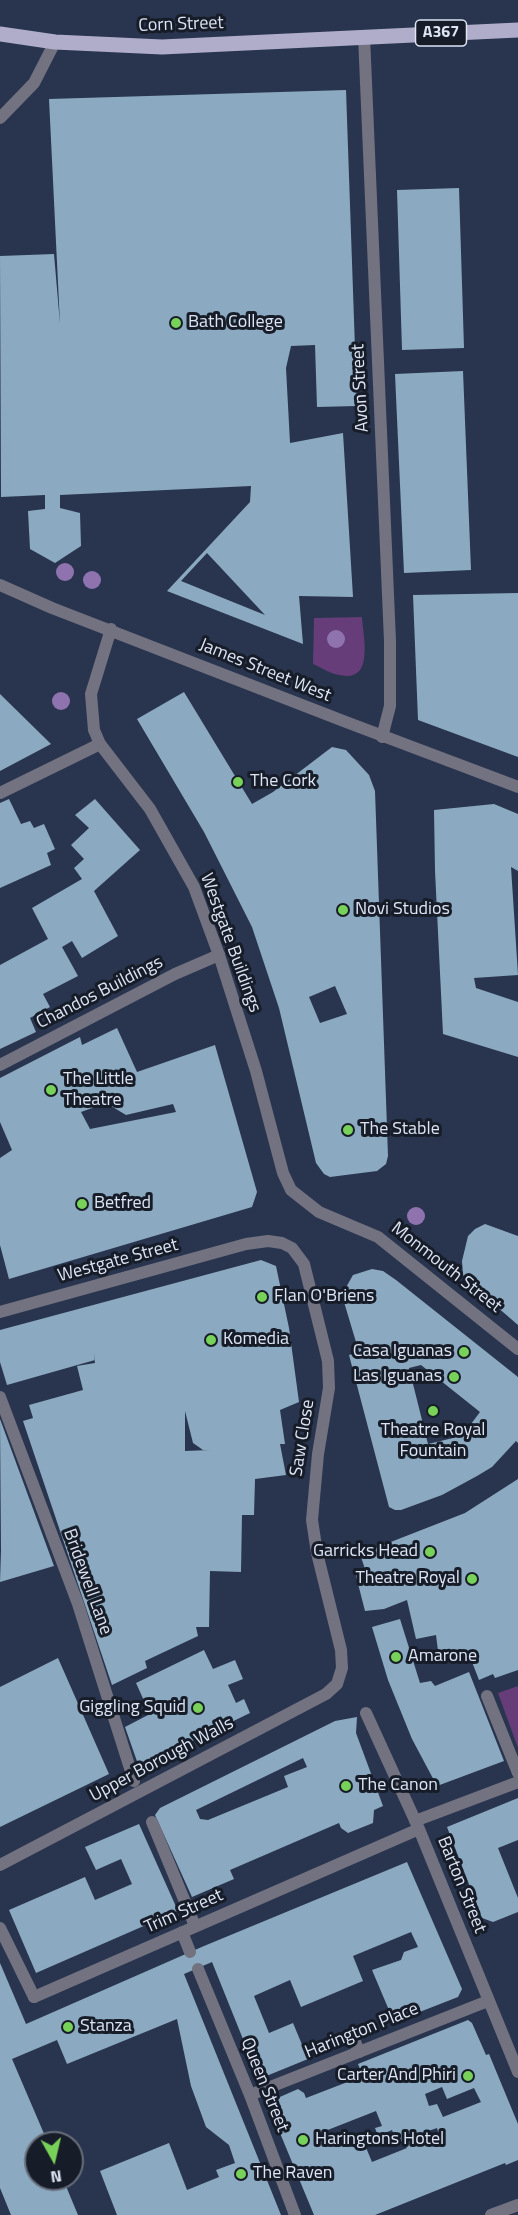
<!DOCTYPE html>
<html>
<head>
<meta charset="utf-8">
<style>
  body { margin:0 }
  #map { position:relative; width:518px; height:2215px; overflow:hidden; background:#29354e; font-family:"Titillium Web",sans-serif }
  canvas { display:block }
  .north { position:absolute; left:24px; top:2131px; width:60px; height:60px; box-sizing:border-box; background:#171d28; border:2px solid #666d7a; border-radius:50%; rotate:172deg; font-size:16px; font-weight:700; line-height:24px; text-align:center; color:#dde5f5 }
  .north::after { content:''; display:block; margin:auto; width:21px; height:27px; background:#78d158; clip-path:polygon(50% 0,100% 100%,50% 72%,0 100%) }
</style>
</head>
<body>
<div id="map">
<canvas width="518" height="2215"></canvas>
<div class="north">N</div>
</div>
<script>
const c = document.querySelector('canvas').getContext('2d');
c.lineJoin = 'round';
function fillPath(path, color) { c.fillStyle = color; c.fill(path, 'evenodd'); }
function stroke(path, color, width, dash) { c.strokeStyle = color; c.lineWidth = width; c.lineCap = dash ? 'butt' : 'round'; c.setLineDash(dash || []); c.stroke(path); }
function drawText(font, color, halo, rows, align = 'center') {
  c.font = font + ' "Titillium Web",sans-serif'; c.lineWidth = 6; c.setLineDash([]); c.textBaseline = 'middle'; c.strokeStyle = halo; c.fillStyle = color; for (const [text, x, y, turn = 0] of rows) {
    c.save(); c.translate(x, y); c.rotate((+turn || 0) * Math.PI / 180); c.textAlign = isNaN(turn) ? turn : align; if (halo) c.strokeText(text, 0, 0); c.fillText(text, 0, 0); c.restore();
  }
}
fillPath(new Path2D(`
  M362,617C363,636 375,683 340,675C331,674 322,668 313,664L314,618Z
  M518,1686V1748L498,1693Z`), '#663c79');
fillPath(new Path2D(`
  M346,90L357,406L317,407L315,345L291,346L286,368L290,443L343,433L353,597L299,596L303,644L167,591L250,502L251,486L60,495V508L80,513L81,546L55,563L30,549L28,511L45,509V495L1,497L0,256L54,254L60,324L49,99ZM207,553L265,615L181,581Z
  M459,188L464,348L402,350L397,190Z
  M463,371L471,570L404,573L395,374Z
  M518,593V757L418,720L413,595Z
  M184,692L252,804L273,792L332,747L346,750L369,775L375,791L388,1156L386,1164L377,1171L330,1177L324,1174L316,1163L279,1008L252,927L204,832L137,719ZM335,986L347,1014L320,1023L309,997Z
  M0,694L51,744L0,771Z
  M9,799L21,824L30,821L34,828L44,824L55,849L47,853L51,865L0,888V803Z
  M95,799L140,850L94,891L118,936L82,958L72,941L62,947L78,976L43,994L50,1007L30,1018L36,1032L0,1049V965L48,939L32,908L82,879L74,868L84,859L71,845L89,828L75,815Z
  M494,804L518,814V871L511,867L518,975L474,978L476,988L518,1002V1057L443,1034L435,871L434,810Z
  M117,1028L137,1072L215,1045L257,1192L252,1207L9,1279L0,1245V1158L12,1150L0,1122V1078L80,1037L82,1045ZM106,1103L126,1115L173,1104L176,1112L90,1129L81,1112Z
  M485,1224L518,1236V1325L467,1281L463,1275L462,1261L468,1236L475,1229Z
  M261,1260L276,1266L289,1328L299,1402L280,1410L285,1444H280L286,1475L255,1479L254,1515H242L241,1572L210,1571L209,1627H196L198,1636L145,1661L147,1668L112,1685L23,1421L33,1418L29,1405L83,1390L77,1366L95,1363L94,1353L95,1360L7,1385L0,1362V1330ZM185,1411L193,1443L203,1450H210L185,1451Z
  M372,1269L383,1271L396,1280L518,1377V1443L516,1441L492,1467L477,1476L442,1495L401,1510H395L389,1507L349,1355L359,1352L344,1302V1291L353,1275ZM421,1365L480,1412L468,1428L453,1438L428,1444L409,1368Z
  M0,1419L54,1566L0,1582L1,1551Z
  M518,1479V1670L495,1678L493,1674L479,1680L472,1662L453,1650L438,1651L436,1635L416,1639L407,1600L384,1609L365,1611L355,1572L365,1569L360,1554L465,1513Z
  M400,1619L420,1683L431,1681L435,1686L469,1672L504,1761L437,1786L412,1739L388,1680L372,1627Z
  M204,1650L213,1669L235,1660L243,1679L228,1685L236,1703L244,1699L250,1713L139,1767L125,1727L150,1714L136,1683Z
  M58,1658L109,1774L0,1827V1687Z
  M357,1717L356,1733L383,1806L374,1810L373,1823L348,1833L341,1828L339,1823L230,1870L234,1879L192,1897L155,1815L160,1808L335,1721ZM303,1758L307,1767L284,1776L288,1787L208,1820L200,1819L196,1810Z
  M518,1798V1840L498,1848L518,1898V1912L493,1922L482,1918L447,1827Z
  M139,1824L178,1911L36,1973L9,1910L85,1877L95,1900L132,1884L121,1859L96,1870L85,1847Z
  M407,1862L462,1989L458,1997L394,2022L372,1970L401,1960L404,1952L418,1947L411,1932L353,1956L363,1981L301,2007L290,1980L254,1996L269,2033L293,2023L308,2059L259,2079L212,1962L184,1974L281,2215H117L100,2171L169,2143L187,2190L219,2177L216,2170L235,2163L229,2145L206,2127L191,2086L177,2019L67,2064L57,2040L12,2059L48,2143H36V2179H63L78,2215H11L0,2188V1963L26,2024L204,1946Z
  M468,2020L472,2023L486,2055L489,2054L518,2124V2160L506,2165L505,2163L375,2215H314L270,2109L273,2100L298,2089L304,2093L306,2098L363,2076L358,2064ZM442,2087L447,2099L474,2088L481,2102L443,2117L437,2104L429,2106L425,2094ZM376,2111L382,2126L375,2128L378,2136L392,2130L397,2143L403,2141L407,2148L372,2162L360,2133L326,2147L320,2133ZM437,2128L439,2135L420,2143L417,2135Z`), '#8baac1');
stroke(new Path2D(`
  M0,118L34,83L55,42
  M354,2039L359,2052`), '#737280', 12);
stroke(new Path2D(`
  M0,793L100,744
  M0,1065L175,974L219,955
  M0,1397L78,1604L134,1781
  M487,1696L518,1773
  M0,1928L34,1997`), '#737280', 12);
stroke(new Path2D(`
  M364,36L390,641V706L382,737
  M0,1312L246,1244L268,1241L282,1243L292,1248L304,1264L328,1361L329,1388L318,1454L312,1520L317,1553L341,1650L342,1668L337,1684L326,1694L0,1865
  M366,1713L419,1829L518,2072
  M415,1821L518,1782
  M152,1822L195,1926
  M182,1932L190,1952
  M198,1969L250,2095L295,2215
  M34,1997L419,1829
  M250,2095L488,2001
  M491,2215L518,2205`), '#737280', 12);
stroke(new Path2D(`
  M0,585L52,608L346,722L518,787
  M111,629L91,694L94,730L100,744L150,809L194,887L219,955L256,1071L283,1173L291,1190L319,1212L378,1237L518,1349`), '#737280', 12);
stroke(new Path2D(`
  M0,34L55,42L162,47L518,30`), '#b0adca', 15);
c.fillStyle = '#8f73af';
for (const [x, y] of [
  [65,572],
  [92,580],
  [336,639],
  [61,701],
  [416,1216]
]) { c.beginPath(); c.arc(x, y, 9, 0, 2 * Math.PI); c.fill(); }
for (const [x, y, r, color] of [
  [176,323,6,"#78d158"],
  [238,782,6,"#78d158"],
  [343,910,6,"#78d158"],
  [51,1090,6,"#78d158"],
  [348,1130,6,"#78d158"],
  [82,1204,6,"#78d158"],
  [262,1297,6,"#78d158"],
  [211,1340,6,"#78d158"],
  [464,1352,6,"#78d158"],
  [454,1377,6,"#78d158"],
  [433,1411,6,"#78d158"],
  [430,1552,6,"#78d158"],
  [472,1579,6,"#78d158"],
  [396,1657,6,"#78d158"],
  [198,1708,6,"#78d158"],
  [346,1786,6,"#78d158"],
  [68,2027,6,"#78d158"],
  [468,2076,6,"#78d158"],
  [303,2140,6,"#78d158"],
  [241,2174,6,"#78d158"]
]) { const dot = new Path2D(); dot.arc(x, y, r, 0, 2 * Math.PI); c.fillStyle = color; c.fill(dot); stroke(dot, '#171d28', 2); }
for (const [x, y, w] of [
  [441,33,51]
]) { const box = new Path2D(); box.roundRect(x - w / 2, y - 13, w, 26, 4.5); c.fillStyle = '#171d28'; c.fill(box); stroke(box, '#dde5f5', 1.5); }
drawText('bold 16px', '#dde5f5', null, [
  ["A367",441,33]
]);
drawText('18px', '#dde5f5', '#171d28', [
  ["Corn Street",181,25,-2],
  ["Avon Street",361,388,-93],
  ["James Street West",265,671,22],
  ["Westgate Buildings",230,943,70],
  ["Chandos Buildings",100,993,-27],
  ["Westgate Street",118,1261,-15],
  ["Monmouth Street",446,1268,38],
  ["Saw Close",303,1438,-81],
  ["Bridewell Lane",87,1582,70],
  ["Upper Borough Walls",162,1760,-28],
  ["Barton Street",461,1885,68],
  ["Trim Street",184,1912,-24],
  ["Harington Place",362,2031,-22],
  ["Queen Street",264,2085,68]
]);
drawText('18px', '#dde5f5', '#171d28', [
  ["Bath College",188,323],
  ["The Cork",250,782],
  ["Novi Studios",355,910],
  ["The Little",63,1080],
  ["Theatre",63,1101],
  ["The Stable",360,1130],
  ["Betfred",94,1204],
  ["Flan O'Briens",274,1297],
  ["Komedia",223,1340],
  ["Casa Iguanas",452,1352,"right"],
  ["Las Iguanas",442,1377,"right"],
  ["Theatre Royal",433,1431,"center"],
  ["Fountain",433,1452,"center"],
  ["Garricks Head",418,1552,"right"],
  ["Theatre Royal",460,1579,"right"],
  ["Amarone",408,1657],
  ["Giggling Squid",186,1708,"right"],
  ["The Canon",358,1786],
  ["Stanza",80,2027],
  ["Carter And Phiri",456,2076,"right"],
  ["Haringtons Hotel",315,2140],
  ["The Raven",253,2174]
], 'left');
</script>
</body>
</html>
